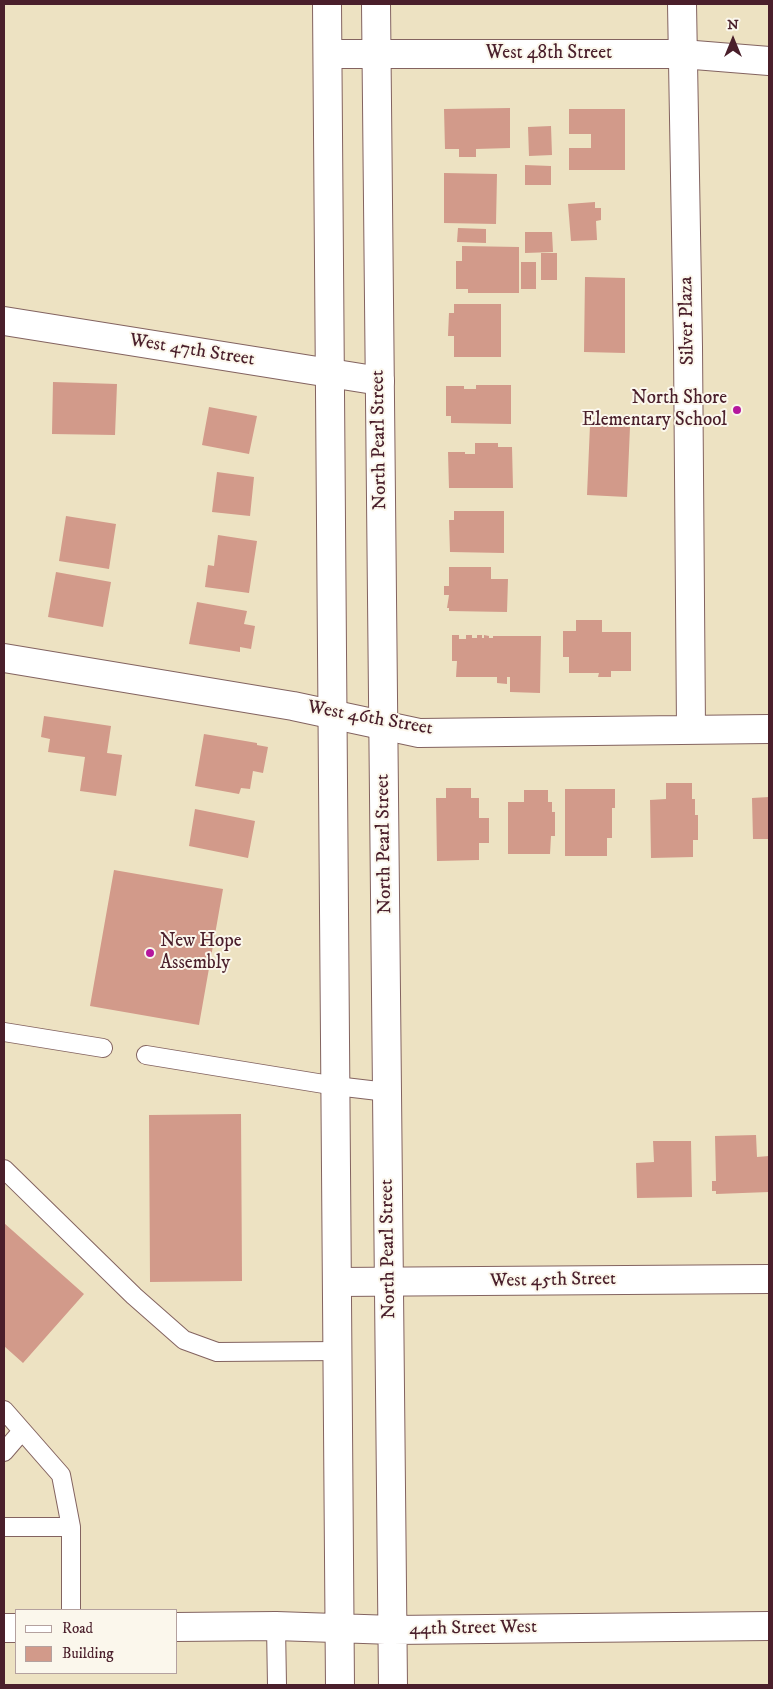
<!DOCTYPE html>
<html>
<head>
<meta charset="utf-8">
<style>
  body { margin:0 }
  #map { position:relative; width:773px; height:1689px; overflow:hidden; background:#ede2c2; font-family:"IM FELL DW Pica",serif }
  canvas { display:block }
  .frame { position:absolute; inset:0; border:5px solid #4a1f2b; pointer-events:none }
  .legend { position:absolute; left:15px; top:1609px; width:162px; height:65px; box-sizing:border-box; background:#fbf7ec; border:1px solid #b4a19f; margin:0; padding:6px 9px; list-style:none; font-size:15px; color:#4a1f2b }
  .legend li { display:flex; align-items:center; gap:10px; height:25px }
  .legend b { width:25px; border:1px solid #b4a19f }
  .north { position:absolute; left:708px; top:15px; width:50px; height:50px; -webkit-text-stroke:4px #fbf7ec; paint-order:stroke; rotate:0deg; font-size:14px; font-weight:700; line-height:20px; text-align:center; color:#4a1f2b }
  .north::after { content:''; display:block; margin:auto; width:18px; height:22px; background:#4a1f2b; clip-path:polygon(50% 0,100% 100%,50% 72%,0 100%) }
</style>
</head>
<body>
<div id="map">
<canvas width="773" height="1689"></canvas>
<div class="frame"></div>
<ul class="legend">
<li><b style="height:6px;background:#fff"></b>Road</li>
<li><b style="height:14px;background:#d29a8a"></b>Building</li>
</ul>
<div class="north">N</div>
</div>
<script>
const c = document.querySelector('canvas').getContext('2d');
c.lineJoin = 'round';
function fillPath(path, color) { c.fillStyle = color; c.fill(path, 'evenodd'); }
function stroke(path, color, width, dash) { c.strokeStyle = color; c.lineWidth = width; c.lineCap = dash ? 'butt' : 'round'; c.setLineDash(dash || []); c.stroke(path); }
function drawText(font, color, halo, rows, align = 'center') {
  c.font = font + ' "IM FELL DW Pica",serif'; c.lineWidth = 4; c.setLineDash([]); c.textBaseline = 'middle'; c.strokeStyle = halo; c.fillStyle = color; for (const [text, x, y, turn = 0] of rows) {
    c.save(); c.translate(x, y); c.rotate((+turn || 0) * Math.PI / 180); c.textAlign = isNaN(turn) ? turn : align; if (halo) c.strokeText(text, 0, 0); c.fillText(text, 0, 0); c.restore();
  }
}
fillPath(new Path2D(`
  M510,108V148L476,149V157H459V149H445L444,109Z
  M569,109H625V170H569V148H591V134H569Z
  M551,126L552,155L529,156L528,127Z
  M525,165L551,166V185H525Z
  M444,173L497,174L496,224L444,223Z
  M595,202V208H601V220L596,221L597,240L571,241L568,204Z
  M458,228L486,229V243L457,242Z
  M525,232H552L553,252L525,253Z
  M462,246L519,247V293H468V289H456V261H462Z
  M541,253H557V280H541Z
  M521,262H536V289H521Z
  M585,277L625,278V353L584,352Z
  M454,304H501V357H454V336H448L449,313H454Z
  M53,382L117,384L115,435L52,434Z
  M476,385H511V424L451,423V416H446V386H464V389H476Z
  M209,407L257,416L249,454L202,445Z
  M590,425L630,427L627,497L587,495Z
  M475,443H498V447H512L513,488H449L448,452H465V454H475Z
  M217,472L254,477L250,516L212,512Z
  M454,511H504V553L450,552L449,520H454Z
  M66,516L116,524L109,569L59,561Z
  M218,535L257,541L249,593L205,587L208,565L214,566Z
  M449,567H491V579H508L507,612L449,611V608H447L449,595H444V586H449Z
  M56,572L111,582L103,627L48,617Z
  M197,602L247,611L244,624L255,626L251,649L240,647V652L189,644Z
  M576,620H602V632H631V671H611V677H598L599,673H569V657H563V631H576Z
  M452,635H459V639H466V635H472V638H477V635H482V638H484V635L489,636V638H493V636H541L540,693L510,692V677H507V684L497,683V677H456L457,661H452Z
  M44,716L111,726L107,753L122,755L116,796L80,791L85,757L48,752L50,739L41,737Z
  M204,734L257,743V745L268,747L263,773L253,771L250,789L241,788L239,794L195,786Z
  M666,783H692V799H695V815H698V840H693V857L651,858L650,800L666,799Z
  M446,788H471V798H479V818H489V843H479V860L437,861L436,798H446Z
  M565,789H615V808H612V838H607V856H565Z
  M524,790H548V802H552V812H555V836H551L550,854H508V802H524Z
  M769,797V839H753L752,798Z
  M195,809L255,821L248,858L189,846Z
  M114,870L223,889L199,1025L90,1006Z
  M241,1114L242,1281L150,1282L149,1115Z
  M756,1135L757,1157L769,1156V1192L716,1194V1191H712V1181H716L715,1136Z
  M653,1141H691L692,1197L637,1198L636,1163L654,1162Z
  M4,1223L84,1294L23,1363L4,1346Z`), '#d29a8a');
const service = new Path2D(`
  M4,1032L103,1048
  M146,1055L336,1086L387,1092
  M4,1169L134,1296L184,1340L217,1352L338,1351
  M4,1410L61,1475L71,1527V1610
  M4,1452L22,1431
  M4,1527H71
  M276,1626L277,1685`);
const minor = new Path2D(`
  M682,4L688,347L691,729
  M4,321L380,381
  M4,658L293,706L419,733L769,729
  M337,1282L769,1279`);
const tertiary = new Path2D(`
  M327,4L340,1685
  M376,4L393,1685
  M328,54H682L769,61
  M176,1627L276,1626L393,1630L769,1626
  M4,1628H16`);
stroke(service, '#836360', 20);
stroke(minor, '#836360', 30);
stroke(tertiary, '#836360', 30);
stroke(service, '#fff', 18);
stroke(minor, '#fff', 28);
stroke(tertiary, '#fff', 28);
for (const [x, y, r, color] of [
  [737,410,5,"#b5179e"],
  [150,953,5,"#b5179e"]
]) { const dot = new Path2D(); dot.arc(x, y, r, 0, 2 * Math.PI); c.fillStyle = color; c.fill(dot); stroke(dot, '#fbf7ec', 2); }
drawText('19px', '#4a1f2b', '#fbf7ec', [
  ["West 48th Street",549,54],
  ["Silver Plaza",688,321,-91],
  ["West 47th Street",192,351,9],
  ["North Pearl Street",380,440,-91],
  ["West 46th Street",370,719,10],
  ["North Pearl Street",385,844,-91],
  ["North Pearl Street",389,1249,-91],
  ["West 45th Street",553,1281,-1],
  ["44th Street West",473,1629,-1]
]);
drawText('19px', '#4a1f2b', '#fbf7ec', [
  ["North Shore",727,399],
  ["Elementary School",727,421],
  ["New Hope",160,942,"left"],
  ["Assembly",160,964,"left"]
], 'right');
</script>
</body>
</html>
